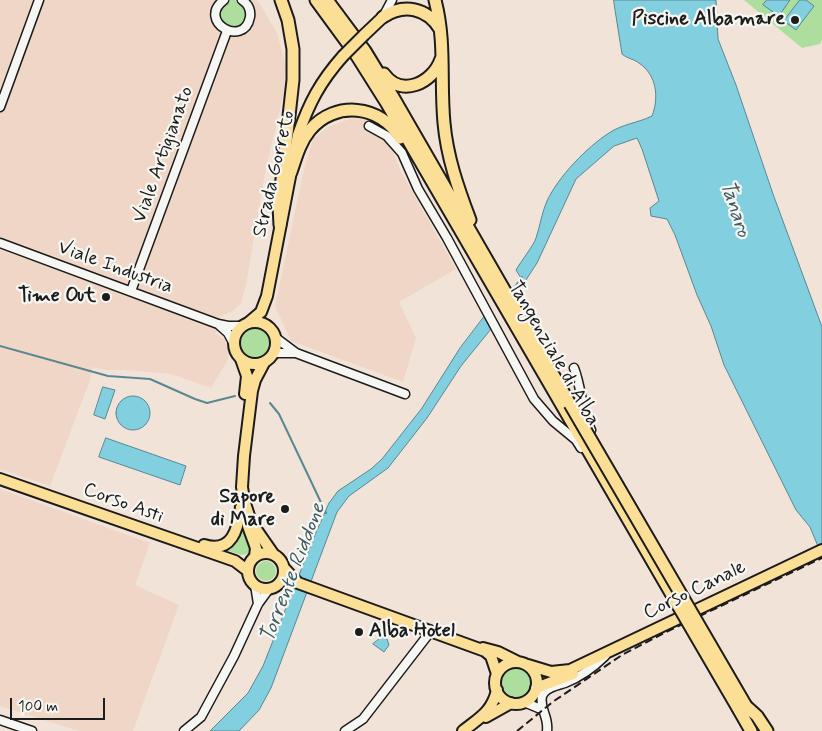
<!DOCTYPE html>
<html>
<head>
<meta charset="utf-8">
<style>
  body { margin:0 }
  #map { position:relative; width:822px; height:731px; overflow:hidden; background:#f2e3d8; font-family:Mynerve,sans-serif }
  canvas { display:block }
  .scale { position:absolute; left:10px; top:698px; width:95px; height:22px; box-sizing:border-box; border:2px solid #1c1c1c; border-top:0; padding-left:6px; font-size:15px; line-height:18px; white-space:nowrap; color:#1c1c1c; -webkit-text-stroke:4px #f6f6f2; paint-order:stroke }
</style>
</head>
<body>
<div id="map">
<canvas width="822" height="731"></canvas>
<div class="scale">100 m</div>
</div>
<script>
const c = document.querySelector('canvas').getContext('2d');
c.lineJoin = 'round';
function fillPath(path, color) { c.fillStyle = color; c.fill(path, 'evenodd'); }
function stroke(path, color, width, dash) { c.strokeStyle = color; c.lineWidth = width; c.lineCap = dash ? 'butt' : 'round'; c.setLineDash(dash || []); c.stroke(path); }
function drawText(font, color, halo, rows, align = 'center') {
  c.font = font + ' Mynerve,sans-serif'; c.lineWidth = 4.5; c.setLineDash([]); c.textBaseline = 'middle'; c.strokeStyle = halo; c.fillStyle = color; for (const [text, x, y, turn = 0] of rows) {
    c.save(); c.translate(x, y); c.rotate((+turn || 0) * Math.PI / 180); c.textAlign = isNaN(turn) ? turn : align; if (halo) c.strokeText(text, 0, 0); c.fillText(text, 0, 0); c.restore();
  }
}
fillPath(new Path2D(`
  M0,0H255L258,1L277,33L285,63L284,92L265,173L246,285L241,303L233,311L221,316L216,333L225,340L230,351L227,361L211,388L171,374L127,370H105L92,367L90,380L50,486L0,469Z
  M352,118L368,120L382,126L400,170L456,269L399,302L416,338L403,382L291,341L275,306L304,169L313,139L328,127Z
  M0,489L150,543L135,585L179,605L133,731H79L0,706Z`), '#f0d6c6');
fillPath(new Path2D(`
  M219 14a14 14 0 1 1 28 0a14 14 0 1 1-28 0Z
  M744,0H822V40L820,44L802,48Z
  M240 342a15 15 0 1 1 30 0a15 15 0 1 1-30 0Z
  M242,521C247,530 256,545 247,554L241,555L229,551L226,546Z
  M256 571a10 10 0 1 1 20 0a10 10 0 1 1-20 0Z
  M499 682a17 17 0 1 1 34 0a17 17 0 1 1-34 0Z`), '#adde9e');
const water = new Path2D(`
  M614,0H716L718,39L736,85L773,194L822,327V556L810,527L796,510L724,365L711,326L697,295L675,235L667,219L651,216L650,208L659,201L642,149L637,138L614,146L576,179L537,263L524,283L516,270C521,261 534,245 536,238C540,226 542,212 547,201C558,177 587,147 609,133C622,124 638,123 652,116C659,98 657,75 639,63C634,59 628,59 622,54L615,10Z
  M767,0H790L779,16L763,5Z
  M800,0H806L814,6L796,30L784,21Z
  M484,317L491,329L461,366L427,418L388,468L349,496L337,512L271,688L259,710L239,731H210L248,693L263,666L314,537L329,503L338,491L371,469L382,459L422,408L460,348Z
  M103,387L115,390L105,419L94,415Z
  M116 413a17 17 0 1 1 34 0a17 17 0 1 1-34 0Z
  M106,438L186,466L180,485L99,457Z
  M382,637L387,639L389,645L384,652L373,644Z`);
fillPath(water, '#82cfe0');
stroke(water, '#598792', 1);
stroke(new Path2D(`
  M512,291L522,277
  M0,346L108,376L150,379L195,399L207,403L235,396
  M270,403L279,414L326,513`), '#598792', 2);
const minor = new Path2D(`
  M224,0C196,21 244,49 250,17C251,10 248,4 242,0
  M383,17L392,0
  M0,107L39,0
  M369,126L387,136L402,153L418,189L447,238L534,399L553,421L576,440L581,448
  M0,243L218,324L228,326H243
  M131,291L227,31
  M219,325L228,333L235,346
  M276,338L296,353L405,394
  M274,353H294
  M574,368C582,388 581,411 591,430
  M255,585L258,604
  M524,702L543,710
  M0,720L32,731
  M184,731L201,717L234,656L258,604L269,589
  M345,731L363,719L431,631
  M547,731C549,716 539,709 542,696C543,694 544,692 547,690C552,686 560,685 565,683C580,677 593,668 605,656`);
const major = new Path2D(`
  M364,35L383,17
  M234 343a21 21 0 1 1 42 0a21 21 0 1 1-42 0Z
  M248,323L261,312L267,296L298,135C309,103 320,82 343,56
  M241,359L247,376L245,394
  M264,363L255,380L252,391L244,456L242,487L244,500L251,522L274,555
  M0,479L235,561L248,571
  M248,526L256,548L255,556
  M204,545C232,554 238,529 241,507
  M248 571a18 18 0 1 1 36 0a18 18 0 1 1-36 0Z
  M284,568L298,583L485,651L491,656L497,674
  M483,648L498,652L518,662
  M495 683a21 21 0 1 1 42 0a21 21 0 1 1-42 0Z
  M528,665L551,672L570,670L822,550
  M536,688L573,674
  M486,717L511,703
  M463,731C479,718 492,712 497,690`);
const highway = new Path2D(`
  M316,0L357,56L386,102L679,607
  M327,0L365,51L393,97L570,404
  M435,0C446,42 440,81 444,123C447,157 458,188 470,220
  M383,17C404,3 427,8 440,29
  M384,74C401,98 433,83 441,59
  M291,172C296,157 300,142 310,130C335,100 381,105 400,138
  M280,225L279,206L293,80V49L288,20L281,0
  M746,706L757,716L767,731
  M739,710L751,731`);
stroke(minor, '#1c1c1c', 11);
stroke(major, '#1c1c1c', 14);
stroke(highway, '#1c1c1c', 15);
stroke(minor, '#f6f6f2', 8);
stroke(major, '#fbdf96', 10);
stroke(highway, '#fbdf96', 11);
stroke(new Path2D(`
  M517,731L554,701L622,655L664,633L822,558`), '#1c1c1c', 2, [8, 4]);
const majorBridge = new Path2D(`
  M343,56L364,35`);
const highwayBridge = new Path2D(`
  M570,404L746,706
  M679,607L739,710`);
stroke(majorBridge, '#1c1c1c', 14, []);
stroke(highwayBridge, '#1c1c1c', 15, []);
stroke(majorBridge, '#fbdf96', 10);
stroke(highwayBridge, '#fbdf96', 11);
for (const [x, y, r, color] of [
  [795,20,5,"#1c1c1c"],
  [106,297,5,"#1c1c1c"],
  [285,509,5,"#1c1c1c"],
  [359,632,5,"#1c1c1c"]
]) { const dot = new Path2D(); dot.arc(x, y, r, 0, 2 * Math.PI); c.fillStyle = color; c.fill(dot); stroke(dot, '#f6f6f2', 2); }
drawText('bold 20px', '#1c1c1c', '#f6f6f2', [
  ["Piscine Albamare",785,20],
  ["Time Out",96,297],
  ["Sapore",275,498],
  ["di Mare",275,521],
  ["Alba Hotel",369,632,"left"]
], 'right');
drawText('20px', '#1c1c1c', '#f6f6f2', [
  ["Viale Artigianato",164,155,-70],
  ["Strada Gorreto",275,174,-77],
  ["Viale Industria",115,268,20],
  ["Tangenziale di Alba",553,354,60],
  ["Corso Asti",123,504,20],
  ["Corso Canale",695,591,-26]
]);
drawText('italic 21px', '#405b61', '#f6f6f2', [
  ["Tanaro",734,209,72],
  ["Torrente Riddone",294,573,-69]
]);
</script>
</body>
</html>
